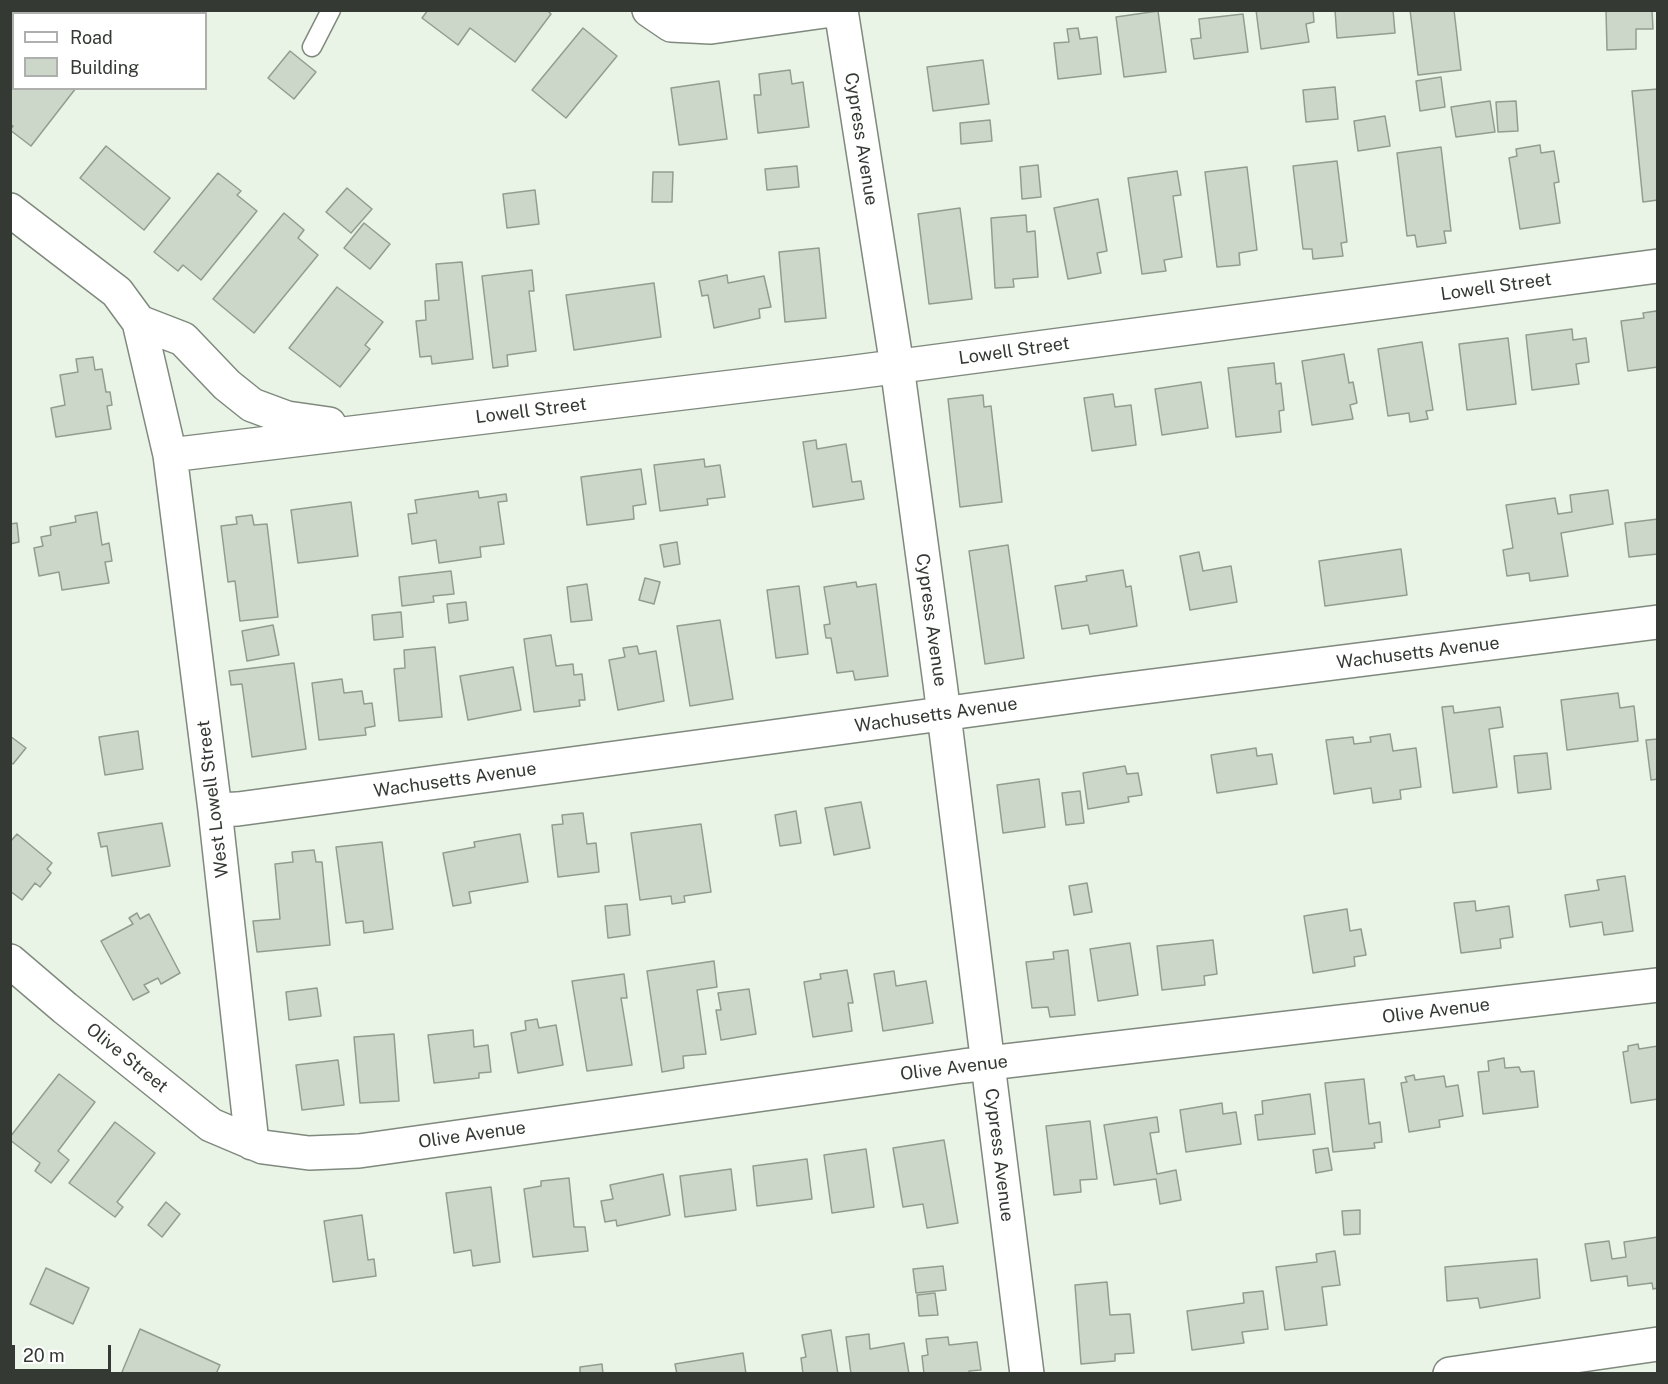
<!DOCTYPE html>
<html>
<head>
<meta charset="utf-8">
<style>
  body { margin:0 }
  #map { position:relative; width:1668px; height:1384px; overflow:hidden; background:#e9f4e7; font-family:"Public Sans",sans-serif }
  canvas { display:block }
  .frame { position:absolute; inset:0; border:12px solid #353934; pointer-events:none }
  .legend { position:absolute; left:12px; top:12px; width:195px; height:78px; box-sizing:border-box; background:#fff; border:2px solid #aeb0ae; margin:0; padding:8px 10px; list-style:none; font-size:18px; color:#353934 }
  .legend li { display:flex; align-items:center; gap:12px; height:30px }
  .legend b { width:30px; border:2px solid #aeb0ae }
  .scale { position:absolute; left:12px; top:1345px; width:99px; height:27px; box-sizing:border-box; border:3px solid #353934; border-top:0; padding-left:8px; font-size:18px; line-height:21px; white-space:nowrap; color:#353934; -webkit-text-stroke:4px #fff; paint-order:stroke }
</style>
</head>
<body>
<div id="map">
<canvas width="1668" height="1384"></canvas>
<div class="frame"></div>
<ul class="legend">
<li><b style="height:8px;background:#fff"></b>Road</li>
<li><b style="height:16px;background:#ccd7ca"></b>Building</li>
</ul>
<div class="scale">20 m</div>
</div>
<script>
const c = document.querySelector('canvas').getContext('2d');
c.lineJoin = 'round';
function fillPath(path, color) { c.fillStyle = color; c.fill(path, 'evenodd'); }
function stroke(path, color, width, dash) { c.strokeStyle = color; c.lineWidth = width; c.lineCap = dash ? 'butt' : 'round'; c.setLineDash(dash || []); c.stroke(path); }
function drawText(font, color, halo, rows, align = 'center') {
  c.font = font + ' "Public Sans",sans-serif'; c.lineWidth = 4.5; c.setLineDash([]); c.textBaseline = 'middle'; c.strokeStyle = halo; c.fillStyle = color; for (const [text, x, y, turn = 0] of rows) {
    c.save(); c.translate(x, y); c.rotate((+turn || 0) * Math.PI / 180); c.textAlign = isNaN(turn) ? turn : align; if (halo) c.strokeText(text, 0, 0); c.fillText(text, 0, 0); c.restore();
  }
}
const building = new Path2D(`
  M141,10H154L158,14H139Z
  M428,10H547L551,14L515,62L470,28L458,45L422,18Z
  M1256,10H1313L1314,22L1306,24L1309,42L1261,49Z
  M1335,10H1393L1395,33L1337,38Z
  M1410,10H1454L1461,70L1418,75Z
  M1606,10H1652L1653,29H1636V49L1607,50Z
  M1158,11L1166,72L1124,77L1116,17Z
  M1243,14L1248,52L1194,59L1191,39L1201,38L1199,19Z
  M583,28L617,56L566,118L532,90Z
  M1078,28L1080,39L1097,37L1101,74L1058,79L1054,43L1069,42L1067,29Z
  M14,49V88H76L31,146L10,130L13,126L10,124V52Z
  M290,51L316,72L294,99L268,78Z
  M983,60L989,104L933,111L927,67Z
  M790,70L792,84L803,82L809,127L758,133L754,95H761L759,74Z
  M1441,77L1445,107L1420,111L1416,81Z
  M719,81L727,139L679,145L671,88Z
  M1335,87L1338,119L1306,122L1303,90Z
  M1658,89V200L1643,202L1632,91Z
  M1490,101L1495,132L1456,137L1451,107Z
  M1516,101L1518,131L1498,132L1496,102Z
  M1385,116L1390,146L1358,151L1354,121Z
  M990,120L992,141L961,144L960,123Z
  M1540,145L1541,153L1554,151L1559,182L1554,183L1560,223L1520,229L1509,158L1517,156L1516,149Z
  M106,146L170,198L144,230L80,178Z
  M1441,147L1451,231H1444L1446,243L1417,247L1415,235L1407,236L1397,153Z
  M1337,161L1347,242L1341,243L1343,256L1313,259L1312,249H1303L1293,166Z
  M1038,165L1041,197L1022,199L1020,167Z
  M797,166L799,187L767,190L765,169Z
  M1247,167L1257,250L1239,253L1240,265L1217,267L1205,172Z
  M1177,171L1181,195L1173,196L1182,257L1164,260L1166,271L1142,274L1128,178Z
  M653,172H673L672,202H652Z
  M218,173L241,191L237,195L257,211L201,280L183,265L178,271L154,252Z
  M347,188L372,209L351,233L326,212Z
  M535,190L539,224L507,228L503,194Z
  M1098,199L1107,251L1097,253L1101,273L1068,279L1054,208Z
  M960,208L972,299L929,304L918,214Z
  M284,213L304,230L298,238L318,255L254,333L213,299Z
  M1026,215L1027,232L1035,231L1038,277L1013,279L1014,287L995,288L991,218Z
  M364,223L390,244L370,269L344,248Z
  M819,248L826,318L785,322L779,252Z
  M462,262L473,359L432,364L431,356L420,357L416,321L426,320L425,301L439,300L436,264Z
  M532,270L534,291H529L536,351L507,355L508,366L493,368L482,276Z
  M727,275L728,283L764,276L771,307L759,309L760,318L714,328L708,295L702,296L699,281Z
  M654,283L661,337L574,350L566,295Z
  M337,287L383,322L365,345L370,349L340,387L289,348Z
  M1656,311L1658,316V367L1628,371L1621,321L1644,318L1643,313Z
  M1572,329L1573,340L1586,338L1589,362L1576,364L1579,384L1532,390L1526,335Z
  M1508,338L1516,404L1467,410L1459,344Z
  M1422,342L1433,410L1426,411L1428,419L1410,422L1409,413L1388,416L1378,349Z
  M1344,354L1349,383L1353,382L1357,403L1350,405L1353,419L1312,425L1302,361Z
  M93,357L95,370L102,369L106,392H110L112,405L107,406L111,429L56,437L51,408L65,405L60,375L78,372L76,359Z
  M1274,363L1276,384L1281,383L1284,410L1279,411L1281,432L1236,437L1228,368Z
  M1201,382L1208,428L1162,435L1155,389Z
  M1113,394L1115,407L1131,405L1136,445L1092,451L1084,398Z
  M983,395L984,407L991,406L1002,502L960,507L948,399Z
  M816,440L817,449L846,444L852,482L861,481L864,499L813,507L803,442Z
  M704,459L705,467L720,465L725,497L707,499L708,505L660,511L654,465Z
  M641,469L646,504L633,506L634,519L587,525L581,477Z
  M1608,490L1613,524L1561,533L1568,576L1530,581L1529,573L1507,576L1503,550L1513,548L1506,505L1555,498L1558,514L1572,512L1570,495Z
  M478,491L479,498L506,494L507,501L498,502L504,544L480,547L481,557L439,563L436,540L412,544L408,514L417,513L415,500Z
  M351,502L358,556L298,563L291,510Z
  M97,512L102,545L109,543L112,561L105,562L109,583L62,590L59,572L39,576L34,548L43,546L41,537L51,535L50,527L76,522L75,516Z
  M252,515L254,525L267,524L278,617L240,621L235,581L228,582L221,526L237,524L236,517Z
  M1658,519V554L1629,557L1625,523Z
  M17,523L19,542L10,544V524Z
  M677,542L680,564L664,567L660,545Z
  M1008,545L1024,658L985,664L969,551Z
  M1401,549L1407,595L1325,606L1319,561Z
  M1199,552L1203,571L1231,566L1237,602L1190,610L1180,556Z
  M1123,570L1126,587L1131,586L1137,626L1090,634L1088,625L1062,629L1055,586L1087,581L1086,576Z
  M451,571L454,594L433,596L434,602L402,606L399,577Z
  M645,578L660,582L654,604L639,600Z
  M856,582L857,587L876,584L888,676L855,680L853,671L837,673L831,638H826L824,625L830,624L824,587Z
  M587,584L592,620L571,622L567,587Z
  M799,586L808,654L776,658L767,590Z
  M466,602L468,620L449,623L447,604Z
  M401,612L403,637L374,640L372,615Z
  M720,620L733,699L690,706L677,626Z
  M273,625L279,655L247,661L242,631Z
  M551,635L556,666L573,664L574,675L582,674L585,700H579L580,706L534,712L524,639Z
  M637,646L639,654L656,651L664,701L618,710L609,660L625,657L623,648Z
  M435,647L442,717L399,721L394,669L405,668L404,650Z
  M294,663L306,749L252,757L242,684L231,685L229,671Z
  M513,667L521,710L468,720L460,676Z
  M342,679L344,693L362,691L364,704L372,703L375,726L365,728L366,735L319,740L312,683Z
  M1618,693L1620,708L1634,706L1638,741L1567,750L1561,700Z
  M1453,706L1454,713L1500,707L1503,727L1489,729L1497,787L1453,793L1442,707Z
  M138,731L143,769L105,775L99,737Z
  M1390,734L1393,751L1416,748L1421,787L1400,790L1401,799L1373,803L1371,788L1334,794L1326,740L1353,737L1354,744L1371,742L1370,737Z
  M10,736L26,748L13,764L10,762Z
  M1658,739V779L1651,780L1646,740Z
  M1256,748L1257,756L1272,754L1277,784L1217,793L1211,755Z
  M1547,753L1551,789L1518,793L1514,756Z
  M1125,766L1127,774L1138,773L1142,795L1128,797L1129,802L1088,809L1083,773Z
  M1039,779L1045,827L1003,833L997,785Z
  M1080,791L1084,823L1066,825L1062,793Z
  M861,802L870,848L834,855L825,808Z
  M796,811L801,843L780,846L775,815Z
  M583,813L587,844L596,843L599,872L558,877L552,825L563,824L562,815Z
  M162,823L170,866L112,876L107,846L101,847L98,833Z
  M701,824L711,892L684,896L685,902L672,904L671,896L640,900L631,833Z
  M17,834L52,863L47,869L51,873L40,887L35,883L22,900L10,891V842Z
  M520,834L528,882L469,892L471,903L453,906L443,853L475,847L474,842Z
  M382,842L393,929L364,933L363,921L346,923L336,847Z
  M314,850L316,862H322L330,945L257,952L253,921L280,919L275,864L293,862L292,852Z
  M1625,876L1633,931L1604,935L1602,922L1570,927L1565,895L1599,890L1597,880Z
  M1087,883L1092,912L1074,915L1069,886Z
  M1475,901L1476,911L1509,906L1513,937L1500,939L1501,948L1461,953L1454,903Z
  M627,904L630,935L608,938L605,906Z
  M1347,909L1350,931L1361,929L1366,955L1354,957L1355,966L1313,973L1304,916Z
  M137,913L140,919L149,914L180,973L161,984L158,978L144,985L149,992L133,1000L101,941L133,924L129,918Z
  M1213,940L1217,974L1204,976L1205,985L1162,990L1157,946Z
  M1130,943L1138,995L1098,1001L1090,949Z
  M1068,950L1075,1015L1050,1017L1048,1007L1032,1008L1026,962L1054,959L1053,952Z
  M714,961L717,987L697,990L706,1054L683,1056L684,1068L662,1072L647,971Z
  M847,970L853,1003H848L852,1031L813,1037L804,982L821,979L820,974Z
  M894,971L896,986L926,981L933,1023L883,1031L874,974Z
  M624,974L627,998H621L632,1065L587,1071L572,981Z
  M317,988L321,1016L289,1020L286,992Z
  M749,989L756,1034L721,1040L716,1010H721L718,993Z
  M537,1019L539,1028L556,1025L563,1065L518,1073L511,1033L526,1030L525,1021Z
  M473,1030L474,1047L488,1045L491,1072L479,1073V1078L434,1083L428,1035Z
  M394,1034L399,1101L360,1103L354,1037Z
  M1638,1044L1639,1049L1658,1046V1099L1631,1103L1623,1052L1628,1051V1046Z
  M1504,1058L1505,1068L1519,1067L1521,1072L1534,1071L1538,1107L1483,1114L1478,1072L1489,1071L1488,1061Z
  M338,1060L344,1105L302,1110L296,1065Z
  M59,1074L95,1102L58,1151L69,1160L51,1183L35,1171L40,1163L10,1140V1137Z
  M1414,1075L1415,1080L1444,1076L1446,1087L1458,1085L1463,1116L1439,1120L1440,1127L1409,1132L1401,1083L1407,1082L1405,1077Z
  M1364,1079L1369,1124L1380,1122L1382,1142L1374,1143L1375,1148L1333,1152L1325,1083Z
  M1310,1094L1315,1134L1258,1140L1255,1115L1263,1114L1262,1101Z
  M1222,1103L1223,1114L1236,1112L1241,1144L1186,1152L1180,1110Z
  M1157,1117L1159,1132L1150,1133L1157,1174L1176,1170L1181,1200L1160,1204L1156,1179L1114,1185L1104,1125Z
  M1090,1121L1097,1179L1080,1180L1081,1192L1054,1195L1046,1126Z
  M115,1122L155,1153L117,1202L123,1207L115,1217L69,1183Z
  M944,1140L958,1223L927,1228L923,1204L903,1207L893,1148Z
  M1328,1148L1332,1170L1316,1173L1313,1150Z
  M866,1149L874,1207L832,1213L824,1155Z
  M807,1159L812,1199L757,1206L753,1166Z
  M731,1169L736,1210L685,1217L680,1176Z
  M663,1174L670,1215L617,1226L616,1220L605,1222L601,1201L613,1199L610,1185Z
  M569,1178L574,1227H585L588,1251L533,1257L524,1189L541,1186V1181Z
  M491,1187L500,1262L473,1266L471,1250L454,1253L446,1193Z
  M166,1202L180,1214L162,1237L148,1225Z
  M1360,1210V1234L1344,1235L1342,1211Z
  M362,1215L368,1260L374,1259L376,1276L333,1282L324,1221Z
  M1658,1237V1288L1653,1289L1652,1283L1628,1286L1627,1276L1591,1281L1585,1244L1609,1241L1612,1259L1626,1257L1624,1242Z
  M1335,1251L1340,1285L1322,1287L1327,1325L1285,1330L1276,1267L1317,1262L1316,1254Z
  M1537,1259L1540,1298L1480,1308L1478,1298L1447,1301L1445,1267Z
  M943,1266L946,1290L916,1293L913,1269Z
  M46,1268L89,1288L73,1324L30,1304Z
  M1107,1282L1110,1315L1130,1314L1134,1353L1115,1354V1361L1081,1364L1075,1285Z
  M1263,1291L1268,1329L1242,1332L1244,1343L1192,1350L1187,1311L1244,1303L1243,1293Z
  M935,1293L938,1315L919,1316L917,1295Z
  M140,1329L220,1365L216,1374H126L122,1372Z
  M831,1330L838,1374H803L801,1358L806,1357L802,1335Z
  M869,1334L870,1349L904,1343L909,1374H851L846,1337Z
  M948,1337L949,1345L977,1342L981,1370L969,1371L970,1374H924L922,1356L928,1355L926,1339Z
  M743,1353L746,1374H677L675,1364Z
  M602,1364L603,1374H580V1367Z`);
fillPath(building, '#ccd7ca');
stroke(building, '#929d90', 1.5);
const lane = new Path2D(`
  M312,47L331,10`);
const street = new Path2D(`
  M649,10L671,25L711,27L832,10
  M841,10L897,366L940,683L1027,1374
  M10,210L117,292L139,322L170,455L848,373L1658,266
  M139,322L183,339L227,385L252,405L287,418L329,424
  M170,455L215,810L252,1143
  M215,810L238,809L1097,693L1658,622
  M10,961L65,1008L211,1125L263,1147L309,1153L359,1151L963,1066L1658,985
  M1450,1374L1658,1344`);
stroke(lane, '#7f897d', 21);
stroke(street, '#7f897d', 36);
stroke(lane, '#fff', 18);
stroke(street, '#fff', 33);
drawText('18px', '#353934', '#fff', [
  ["Cypress Avenue",861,139,81],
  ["Lowell Street",1496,287,-8],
  ["Lowell Street",1014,351,-8],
  ["Lowell Street",531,411,-7],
  ["Cypress Avenue",931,620,82],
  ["Wachusetts Avenue",1418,653,-7],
  ["Wachusetts Avenue",936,715,-8],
  ["Wachusetts Avenue",455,780,-8],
  ["West Lowell Street",213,799,-97],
  ["Olive Avenue",1436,1011,-7],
  ["Olive Street",127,1058,39],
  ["Olive Avenue",954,1068,-7],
  ["Olive Avenue",472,1135,-8],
  ["Cypress Avenue",999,1155,83]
]);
</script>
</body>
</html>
